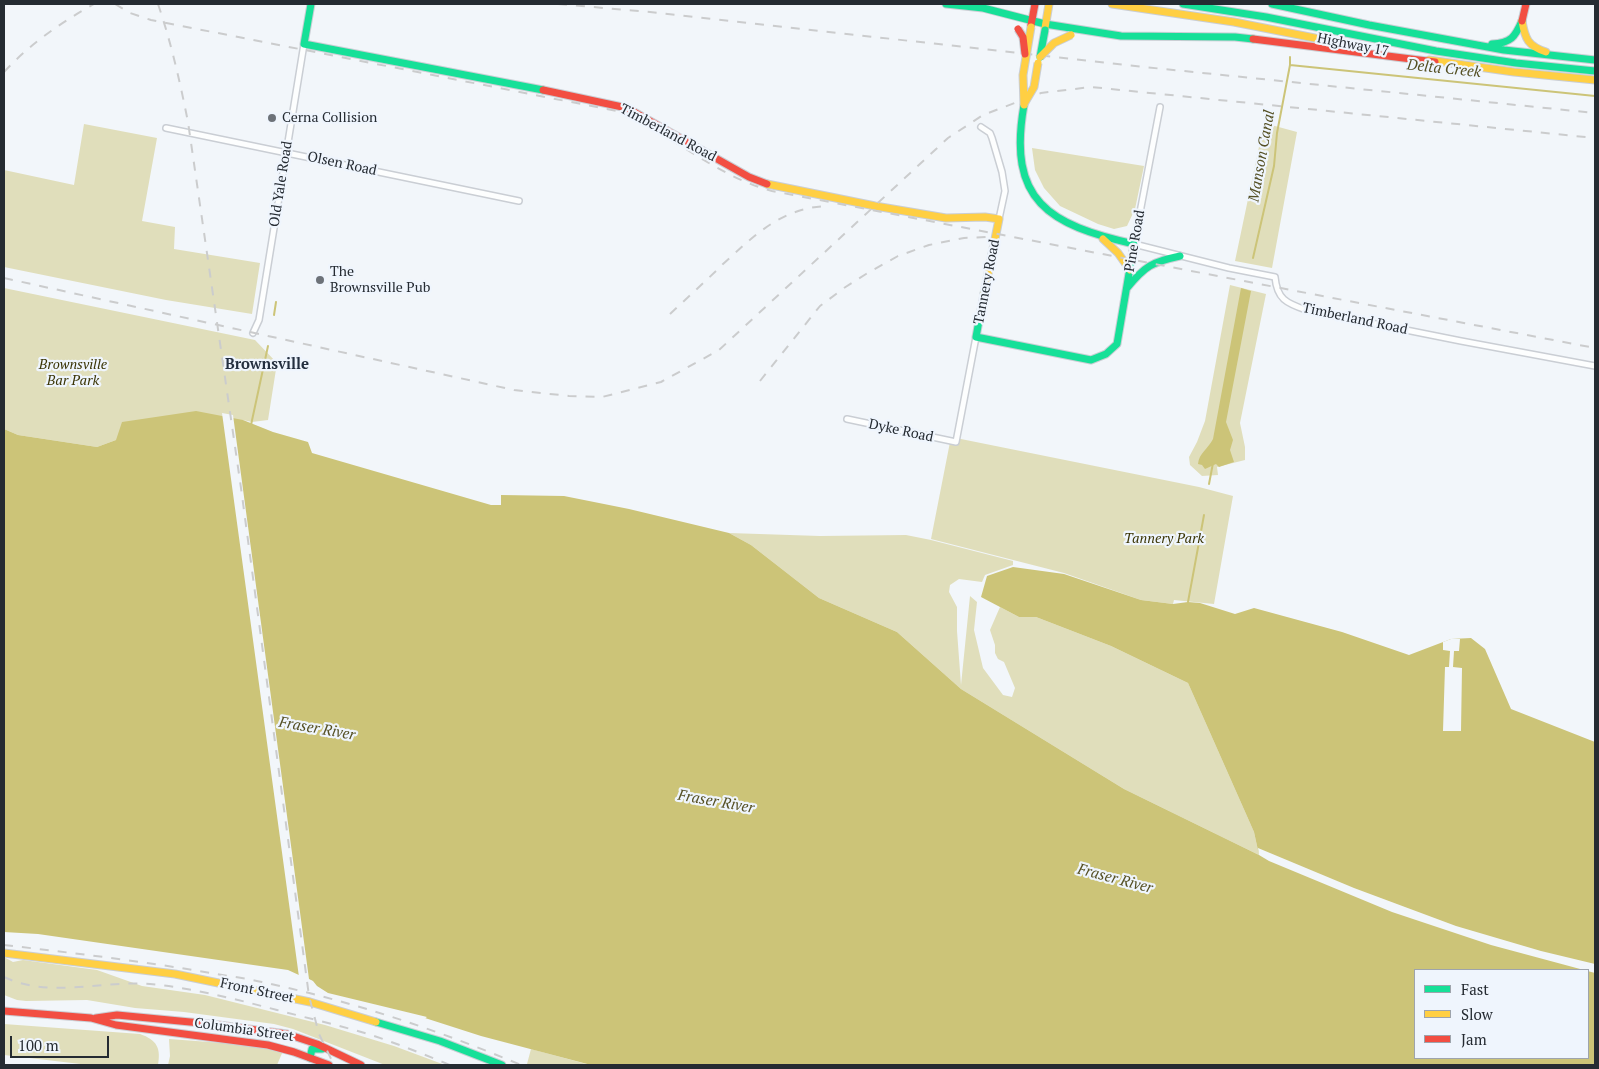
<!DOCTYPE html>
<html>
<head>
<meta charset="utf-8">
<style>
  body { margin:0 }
  #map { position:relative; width:1599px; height:1069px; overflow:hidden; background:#f2f6fa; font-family:"PT Serif",serif }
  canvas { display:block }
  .frame { position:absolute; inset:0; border:5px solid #252b32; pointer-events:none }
  .legend { position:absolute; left:1414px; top:969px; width:175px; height:90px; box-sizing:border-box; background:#eff5fd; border:1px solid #9ea4ac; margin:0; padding:6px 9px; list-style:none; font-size:15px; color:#252b32 }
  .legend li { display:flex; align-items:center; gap:10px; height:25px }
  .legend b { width:25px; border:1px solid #9ea4ac }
  .scale { position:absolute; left:10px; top:1036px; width:99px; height:22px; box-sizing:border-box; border:2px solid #252b32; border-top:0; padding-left:6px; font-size:15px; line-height:18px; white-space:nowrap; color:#252b32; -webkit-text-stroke:4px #eff5fd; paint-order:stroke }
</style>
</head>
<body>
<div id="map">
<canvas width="1599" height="1069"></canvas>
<div class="frame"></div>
<ul class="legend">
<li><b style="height:6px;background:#16e098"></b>Fast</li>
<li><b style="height:6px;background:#ffcf43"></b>Slow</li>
<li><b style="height:6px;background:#f24e42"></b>Jam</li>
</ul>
<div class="scale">100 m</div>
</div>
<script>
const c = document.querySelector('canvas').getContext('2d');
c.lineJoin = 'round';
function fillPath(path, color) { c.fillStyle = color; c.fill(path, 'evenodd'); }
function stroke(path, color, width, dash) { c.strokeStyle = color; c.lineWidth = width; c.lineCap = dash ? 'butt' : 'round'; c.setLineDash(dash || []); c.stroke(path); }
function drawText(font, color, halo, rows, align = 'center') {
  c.font = font + ' "PT Serif",serif'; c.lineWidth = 4.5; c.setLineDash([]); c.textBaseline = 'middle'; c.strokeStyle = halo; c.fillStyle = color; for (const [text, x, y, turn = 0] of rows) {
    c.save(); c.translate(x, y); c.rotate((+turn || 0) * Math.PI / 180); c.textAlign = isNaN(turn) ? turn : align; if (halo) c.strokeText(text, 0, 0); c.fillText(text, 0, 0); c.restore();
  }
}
fillPath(new Path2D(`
  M1264,123L1297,132L1272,268L1235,261Z
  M84,124L157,138L142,221L175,227L174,249L260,263L252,314L166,300L4,267V170L74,185Z
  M1032,148L1144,166L1135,209L1127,226L1114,229L1098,224L1060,206L1044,188L1035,170Z
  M1230,285L1266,294L1240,423L1245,447V460L1217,467L1218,475L1202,476L1190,465L1189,457L1197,442L1205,421Z
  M4,288L255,340L277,363L268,420L252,422L243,420L116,440L97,447L18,435L4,429Z
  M951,437L1199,487L1233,496L1214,604L1174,600L1173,604L1141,600L1064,573L931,539Z
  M729,533L820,536L906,535L931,540L1013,561V565L985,575L982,582L959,579L950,585L949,592L957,607V631L961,685L970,596L977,602L974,630L983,668L1003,695L1012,697L1015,688L1004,662L998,659L995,653V645L990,630L1000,607L1019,617H1036L1111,646L1188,683L1254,832L1259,855L1124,789L961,689L897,632L819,598L751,545Z
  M4,957L13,962L23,960L97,970L142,986L205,995L325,1025L394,1046L445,1065H385L293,1029L274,1024L184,1012L135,1008L87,1000L26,1001L17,1000L4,995Z
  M4,1024L140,1034C157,1040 161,1048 158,1065H89L4,1055Z
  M169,1039L236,1044L283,1051L277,1065H168L170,1056Z
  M531,1049L590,1065H529L527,1064Z`), '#e0debb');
fillPath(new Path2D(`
  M1241,288L1251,291L1226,422L1233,440L1230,450L1234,462L1219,467L1216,464L1205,469L1202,465L1198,464C1199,453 1208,449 1213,439Z
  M196,411L243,420L273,432L308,442L312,453L491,505H501V495L564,496L629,509L729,533L751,545L819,598L897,632L961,689L1124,789L1259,855L1254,832L1188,683L1111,646L1036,617H1019L981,597L987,576L1013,567L1064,574L1141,600L1173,604L1188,602L1200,603L1235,614L1254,608L1342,632L1409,655L1451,639L1471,638L1485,649L1511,709L1595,742V1065H591L481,1036L425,1018L328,994L317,988L312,981L288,970L38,934L4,932V429L18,435L97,447L116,440L122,422ZM1415,970H1588V1058H1415Z`), '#ccc478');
fillPath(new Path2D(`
  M222,413L233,415L309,979L313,981L317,986L328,993L427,1017L423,1020L325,995L316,990L310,983L299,977Z
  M1451,639H1460L1459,651H1454L1453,667L1462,668L1461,731H1443L1445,667H1449L1450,651L1443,650V642Z
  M1258,848L1354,888L1456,926L1541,951L1595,964V973L1491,945L1392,912L1269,861L1259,855Z`), '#f2f6fa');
stroke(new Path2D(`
  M1290,65L1595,96
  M1253,258L1274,166L1277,133L1290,65V57
  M274,315L276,302
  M251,425L268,346
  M1209,484L1213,463
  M1188,602L1204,515`), '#ccc478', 2);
const street = new Path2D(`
  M1160,107L1134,244L1229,268L1275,277C1277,299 1286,303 1306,310L1461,341L1595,366
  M981,127L990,133L992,138L1002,172L1005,191L999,219
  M166,128L519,201
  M253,333L259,320L304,44
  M847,419L956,442L976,337`);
const fast = new Path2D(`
  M311,4L304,44L543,90
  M946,4L983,8L1045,24L1121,36L1235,37L1253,39
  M1183,4L1266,17L1436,51L1516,63L1595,71
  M1272,4L1369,25L1504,50L1595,60
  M1492,44C1511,43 1515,37 1522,21
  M1127,288C1145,266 1152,262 1180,256
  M984,294L976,337L1091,360L1106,354L1117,344L1134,244C1049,225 1007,201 1024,105
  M376,1022L440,1041L502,1065
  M310,1058L312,1049H322`);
const slow = new Path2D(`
  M1112,4L1234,22L1355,46
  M1522,21C1525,39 1528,46 1546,52
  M1045,28L1049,4
  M1429,60L1514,72L1595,80
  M767,184L875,206L946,218L985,217L999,219L984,294
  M1103,239L1118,253L1130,270
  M4,953L175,974L310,1002L376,1022`);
const jam = new Path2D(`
  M1522,21L1526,4
  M1031,25L1035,4
  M1253,39L1435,62
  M543,90L627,108L749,177L767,184
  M4,1011L91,1018L116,1025L268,1045L294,1052L329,1065
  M96,1018L117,1015L211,1024L287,1034L317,1044L361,1065`);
stroke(street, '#caced4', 8);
stroke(fast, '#caced4', 9);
stroke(slow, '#caced4', 9);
stroke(jam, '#caced4', 9);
stroke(street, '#fdfefe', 5);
stroke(fast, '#16e098', 7);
stroke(slow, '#ffcf43', 7);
stroke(jam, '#f24e42', 7);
stroke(new Path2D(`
  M115,4L130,13L151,20L617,111C671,133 715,176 772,191L1595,348
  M158,4C171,42 180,82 188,122L241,488L309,996L319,1034L334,1065
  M558,4L650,12L1144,67L1595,113
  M4,72C30,44 60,23 94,4
  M4,278L514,390L569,396L602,397L661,382L719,350L948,138L983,115L1041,93L1091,87L1595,138
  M670,314C688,297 706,281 723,264C755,235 781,208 827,206
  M760,381L820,306L844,288L866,274L898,256L929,245L964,238L988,237
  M4,945C73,953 142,961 210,973C227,976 245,978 262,982C351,1001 438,1030 521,1065
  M4,977C51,999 101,980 150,984C193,988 235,999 277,1010C307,1018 338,1025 368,1034C396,1043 423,1054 450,1065`), '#cbcccd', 2, [9, 9]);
const fastBridge = new Path2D(`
  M1040,57L1045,30`);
const slowBridge = new Path2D(`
  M1040,57L1054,43L1071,35
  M1024,104L1034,87L1038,63
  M1024,105L1023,75L1031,27`);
const jamBridge = new Path2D(`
  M1018,29L1023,37L1025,54`);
stroke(fastBridge, '#caced4', 9, []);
stroke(slowBridge, '#caced4', 9, []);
stroke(jamBridge, '#caced4', 9, []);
stroke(fastBridge, '#16e098', 7);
stroke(slowBridge, '#ffcf43', 7);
stroke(jamBridge, '#f24e42', 7);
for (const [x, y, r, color] of [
  [272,118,5,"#6d7278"],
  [320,280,5,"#6d7278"]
]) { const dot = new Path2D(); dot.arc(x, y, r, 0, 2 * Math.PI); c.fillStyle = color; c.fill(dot); stroke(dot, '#eff5fd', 2); }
drawText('14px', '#252b32', '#eff5fd', [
  ["Highway 17",1353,45,11],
  ["Timberland Road",668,133,28],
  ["Olsen Road",342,164,12],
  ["Old Yale Road",281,184,-81],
  ["Pine Road",1135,241,-80],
  ["Tannery Road",987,282,-79],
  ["Timberland Road",1355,319,12],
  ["Dyke Road",901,431,12],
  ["Front Street",257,991,12],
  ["Columbia Street",244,1030,8]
]);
drawText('14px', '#252b32', '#eff5fd', [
  ["Cerna Collision",282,118],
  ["The",330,272],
  ["Brownsville Pub",330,288]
], 'left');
drawText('italic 14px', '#3a3404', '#eff5fd', [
  ["Brownsville",73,365],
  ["Bar Park",73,381],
  ["Tannery Park",1164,539]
]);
drawText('italic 15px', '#555024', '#eff5fd', [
  ["Delta Creek",1444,69,6],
  ["Manson Canal",1262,156,-80],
  ["Fraser River",317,729,10],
  ["Fraser River",716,802,10],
  ["Fraser River",1115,879,15]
]);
drawText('bold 15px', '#242f3f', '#eff5fd', [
  ["Brownsville",267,365]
]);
</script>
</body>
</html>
